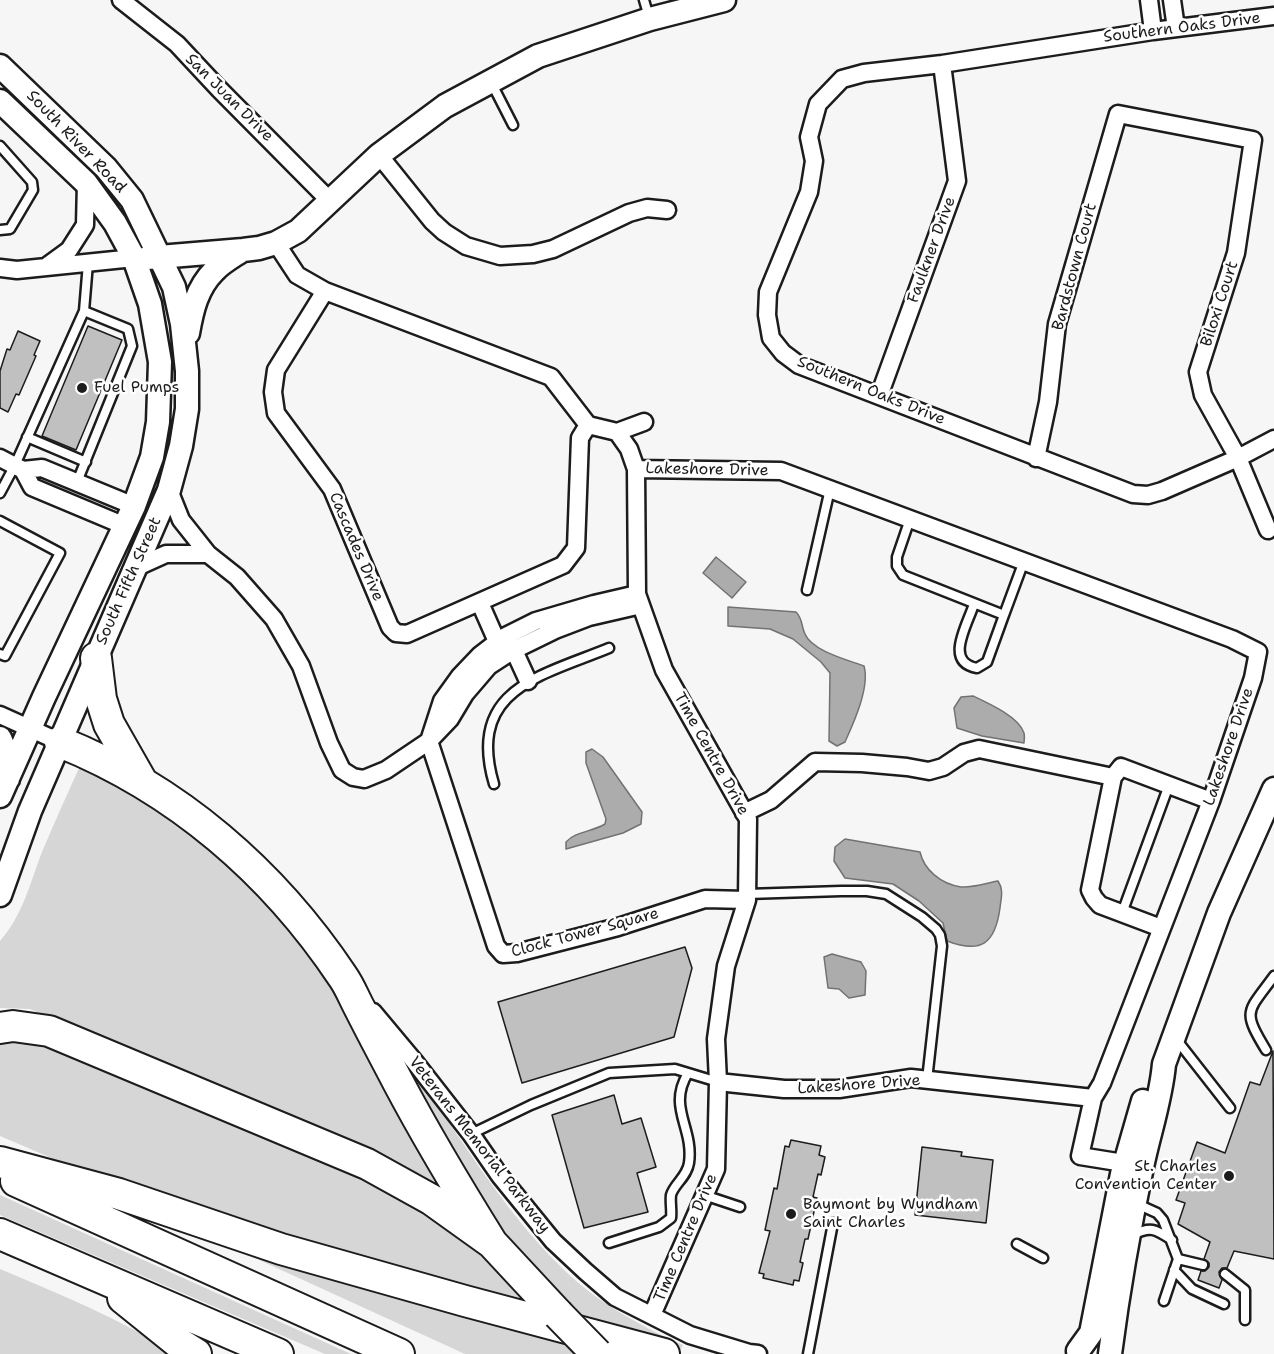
<!DOCTYPE html>
<html>
<head>
<meta charset="utf-8">
<style>
  body { margin:0 }
  canvas { display:block; background:#f6f6f6 }
</style>
</head>
<body>
<canvas width="1274" height="1354"></canvas>
<script>
const c = document.querySelector('canvas').getContext('2d');
c.lineJoin = 'round';
function fillPath(path, color) { c.fillStyle = color; c.fill(path, 'evenodd'); }
function stroke(path, color, width, dash) { c.strokeStyle = color; c.lineWidth = width; c.lineCap = dash ? 'butt' : 'round'; c.setLineDash(dash || []); c.stroke(path); }
function drawText(font, color, halo, rows, align = 'center') {
  c.font = font + ' "Shantell Sans",sans-serif'; c.lineWidth = 5; c.setLineDash([]); c.textBaseline = 'middle'; c.strokeStyle = halo; c.fillStyle = color; for (const [text, x, y, turn = 0] of rows) {
    c.save(); c.translate(x, y); c.rotate((+turn || 0) * Math.PI / 180); c.textAlign = isNaN(turn) ? turn : align; if (halo) c.strokeText(text, 0, 0); c.fillText(text, 0, 0); c.restore();
  }
}
fillPath(new Path2D(`
  M80,766L142,799L237,870L327,978L464,1211L75,1028L30,1009L0,1008V941C23,915 30,883 42,852C54,823 67,795 80,766Z
  M28,1040L50,1045L370,1175L468,1239L533,1306L161,1200L56,1160L0,1136V1042Z
  M403,1057C455,1127 500,1208 563,1269C597,1302 640,1326 683,1345L681,1349L575,1321L496,1228L398,1059Z
  M0,1195L351,1354H325L0,1215Z
  M198,1232L570,1340L585,1354H465Z
  M0,1269C60,1294 120,1319 176,1354H0Z`), '#d6d6d6');
const water = new Path2D(`
  M716,557L746,582L732,598L703,573Z
  M728,607L796,612C803,619 801,626 805,634C812,651 848,660 864,666C870,687 854,722 845,742L837,746L829,741L830,673L821,662L793,639L770,629L728,626Z
  M973,696C988,703 1019,717 1024,733C1025,737 1024,740 1024,743L982,736L957,728L954,708L961,697Z
  M592,749L603,757L642,812L641,824L623,833L566,849V842C576,831 592,832 605,824L606,819L586,763V752Z
  M845,839L920,852C924,870 941,884 961,887C972,888 987,883 998,881C1004,890 1001,898 1000,908C995,944 981,954 947,941L943,923L919,901L893,884L845,878L834,861L835,847Z
  M832,954L861,962L866,971L865,995L849,998L839,989L828,988L824,957Z`);
fillPath(water, '#acacac');
stroke(water, '#727272', 1.5);
const building = new Path2D(`
  M88,326L122,340L76,450L42,436Z
  M18,331L40,341L34,355L36,356L19,395L16,394L8,412L0,408V371L7,349L10,350Z
  M685,947L692,968L674,1037L522,1083L498,1002Z
  M1273,1051L1274,1259L1234,1251L1227,1268H1222L1219,1272L1222,1280L1219,1288L1198,1280L1201,1271H1205L1209,1267V1263L1204,1259L1210,1242L1178,1224L1185,1203L1176,1200L1197,1142L1225,1153L1250,1082L1260,1085Z
  M614,1095L622,1124L641,1118L656,1167L637,1173L648,1212L584,1228L552,1115Z
  M791,1140L821,1146L819,1155L825,1157L821,1175L818,1174L813,1197L817,1198L808,1239H805L800,1262L803,1263L799,1281L794,1280L793,1285L763,1278L764,1274L759,1273L770,1231L765,1230L774,1188L777,1189L785,1146L789,1147Z
  M922,1147L962,1152L961,1156L993,1160L986,1223L915,1215Z`);
fillPath(building, '#c0c0c0');
stroke(building, '#1c1c1c', 1.5);
const lane = new Path2D(`
  M644,0L649,17
  M491,82L513,125
  M0,146L32,182L33,190L10,229L0,230
  M27,437L86,462
  M77,482L132,346L128,329L84,311
  M0,493L15,465L84,311L88,263
  M910,519L897,557V566L903,575L1004,615L1024,561
  M0,521L60,553L5,656L0,654
  M807,590L830,489
  M974,604C967,626 944,662 977,668L987,662L1004,615
  M494,784C466,689 541,676 609,648
  M747,894L841,891H867L886,894L922,917L936,929L940,935L942,946L927,1080
  M1122,913L1169,785
  M1176,1039L1230,1108
  M1266,1050C1242,1010 1247,1013 1274,976
  M471,1134L531,1105L609,1073L675,1069L718,1082
  M704,1195L740,1207
  M1135,1203L1157,1213L1163,1220L1178,1259L1164,1301
  M1132,1235C1151,1226 1155,1229 1172,1240
  M609,1243L659,1227L671,1218C672,1210 670,1202 671,1195C674,1184 687,1177 689,1163C694,1127 667,1108 688,1073
  M1017,1244L1043,1258
  M1178,1259L1203,1265
  M1174,1270L1192,1289L1224,1304
  M1225,1274L1245,1290V1320
  M808,1354L833,1223`);
const street = new Path2D(`
  M121,0L177,44L219,89L331,202
  M1149,0L1153,31
  M1172,0L1176,28
  M1274,16L1153,31L942,64L864,73L842,79L818,104L809,137L814,161L809,192L768,292L767,315L771,338L783,353L799,365L1133,494L1148,495L1162,491L1238,458L1274,439
  M379,155L432,221L444,232L466,246L500,256L533,254L553,249L629,213L647,208L667,210
  M276,243L297,275L325,291L551,377L588,425L617,432
  M47,266L69,250L85,225L86,183
  M0,268L17,270L134,258
  M325,291L276,370L273,392L276,413L332,489L390,627L396,633L407,634L563,565L576,548L580,438L588,425
  M879,396L957,181L942,64
  M617,432L629,449L636,469L637,594L664,670L748,819L747,900L726,966L716,1039L718,1082L716,1169L652,1315
  M617,432L644,422
  M0,458L23,470L42,468L134,506
  M1036,458L1048,402L1057,324L1118,114L1253,140L1236,253L1198,372L1203,395L1238,458L1268,530
  M636,469L781,471L1232,639L1258,652L1253,678L1211,801L1102,1083L1093,1098L1080,1156L1136,1165
  M23,470L32,487L125,526
  M169,490L181,520L208,554L237,577L274,619L301,666L329,743L342,770L353,777L364,779L386,770L429,741L450,719L465,694L489,666L512,651L555,630L589,617L641,605
  M135,568L166,554H208
  M637,594L594,604L536,621L502,638L480,655L460,676L442,701L429,741L496,946L503,954L517,953L618,927L705,899L747,900
  M480,603L495,637L502,638L517,657L528,681
  M0,715L60,742
  M744,813L771,800L815,762L862,763L907,767L929,771L943,767L964,753L979,749L1113,777
  M1161,928L1100,905L1094,898L1090,890L1113,777L1121,767L1211,801
  M373,1012L414,1061L471,1134L500,1176L553,1241L585,1271L615,1297L690,1335L749,1353L758,1354
  M718,1082L784,1089H839L911,1078L1093,1098`);
const secondary = new Path2D(`
  M0,66L106,168L132,200L174,287L182,324L187,371V409L181,446L169,490L30,811L0,895
  M0,101L86,183L115,223L134,258L150,304L160,362L158,422L152,457L134,506L44,697L0,796
  M147,258L243,250L259,248L276,243L298,231L379,155L445,106L538,56L650,19L724,0
  M188,333C192,310 197,288 214,271C221,263 232,257 241,251
  M0,738L5,750L8,779
  M1078,1351L1091,1333L1122,1174L1143,1101
  M1110,1354C1118,1292 1129,1229 1142,1167C1149,1133 1161,1099 1164,1064L1219,913L1274,789`);
const highway = new Path2D(`
  M96,658L101,699L109,724L142,782
  M60,742C177,789 273,872 343,977C350,987 354,998 360,1009C372,1033 385,1057 398,1082C427,1137 459,1190 492,1243
  M0,1028L13,1026L49,1031L367,1164L432,1200L492,1243L558,1314
  M0,1162L119,1194L281,1249L465,1301L664,1354
  M16,1181L399,1354
  M0,1234L278,1354
  M123,1298L180,1344L196,1354`);
stroke(lane, '#1c1c1c', 13);
stroke(street, '#1c1c1c', 21);
stroke(secondary, '#1c1c1c', 27);
stroke(highway, '#1c1c1c', 34);
stroke(lane, '#fff', 8);
stroke(street, '#fff', 16);
stroke(secondary, '#fff', 22);
stroke(highway, '#fff', 30);
const highwayBridge = new Path2D(`
  M558,1314L597,1354`);
stroke(highwayBridge, '#1c1c1c', 34, []);
stroke(highwayBridge, '#fff', 30);
for (const [x, y, r, color] of [
  [82,388,6,"#1c1c1c"],
  [1229,1176,6,"#1c1c1c"],
  [791,1214,6,"#1c1c1c"]
]) { const dot = new Path2D(); dot.arc(x, y, r, 0, 2 * Math.PI); c.fillStyle = color; c.fill(dot); stroke(dot, '#fff', 2); }
drawText('16px', '#1c1c1c', '#fff', [
  ["Southern Oaks Drive",1182,28,-7],
  ["San Juan Drive",229,98,45],
  ["South River Road",76,142,46],
  ["Faulkner Drive",932,250,-70],
  ["Bardstown Court",1075,267,-75],
  ["Biloxi Court",1220,304,-72],
  ["Southern Oaks Drive",871,391,22],
  ["Lakeshore Drive",707,470,1],
  ["Cascades Drive",356,547,67],
  ["South Fifth Street",129,581,-66],
  ["Lakeshore Drive",1229,747,-71],
  ["Time Centre Drive",711,754,61],
  ["Clock Tower Square",585,933,-15],
  ["Lakeshore Drive",859,1085,-4],
  ["Veterans Memorial Parkway",479,1145,52],
  ["Time Centre Drive",686,1238,-67]
]);
drawText('16px', '#1c1c1c', '#fff', [
  ["Fuel Pumps",94,388],
  ["St. Charles",1217,1167,"right"],
  ["Convention Center",1217,1185,"right"],
  ["Baymont by Wyndham",803,1205],
  ["Saint Charles",803,1223]
], 'left');
</script>
</body>
</html>
